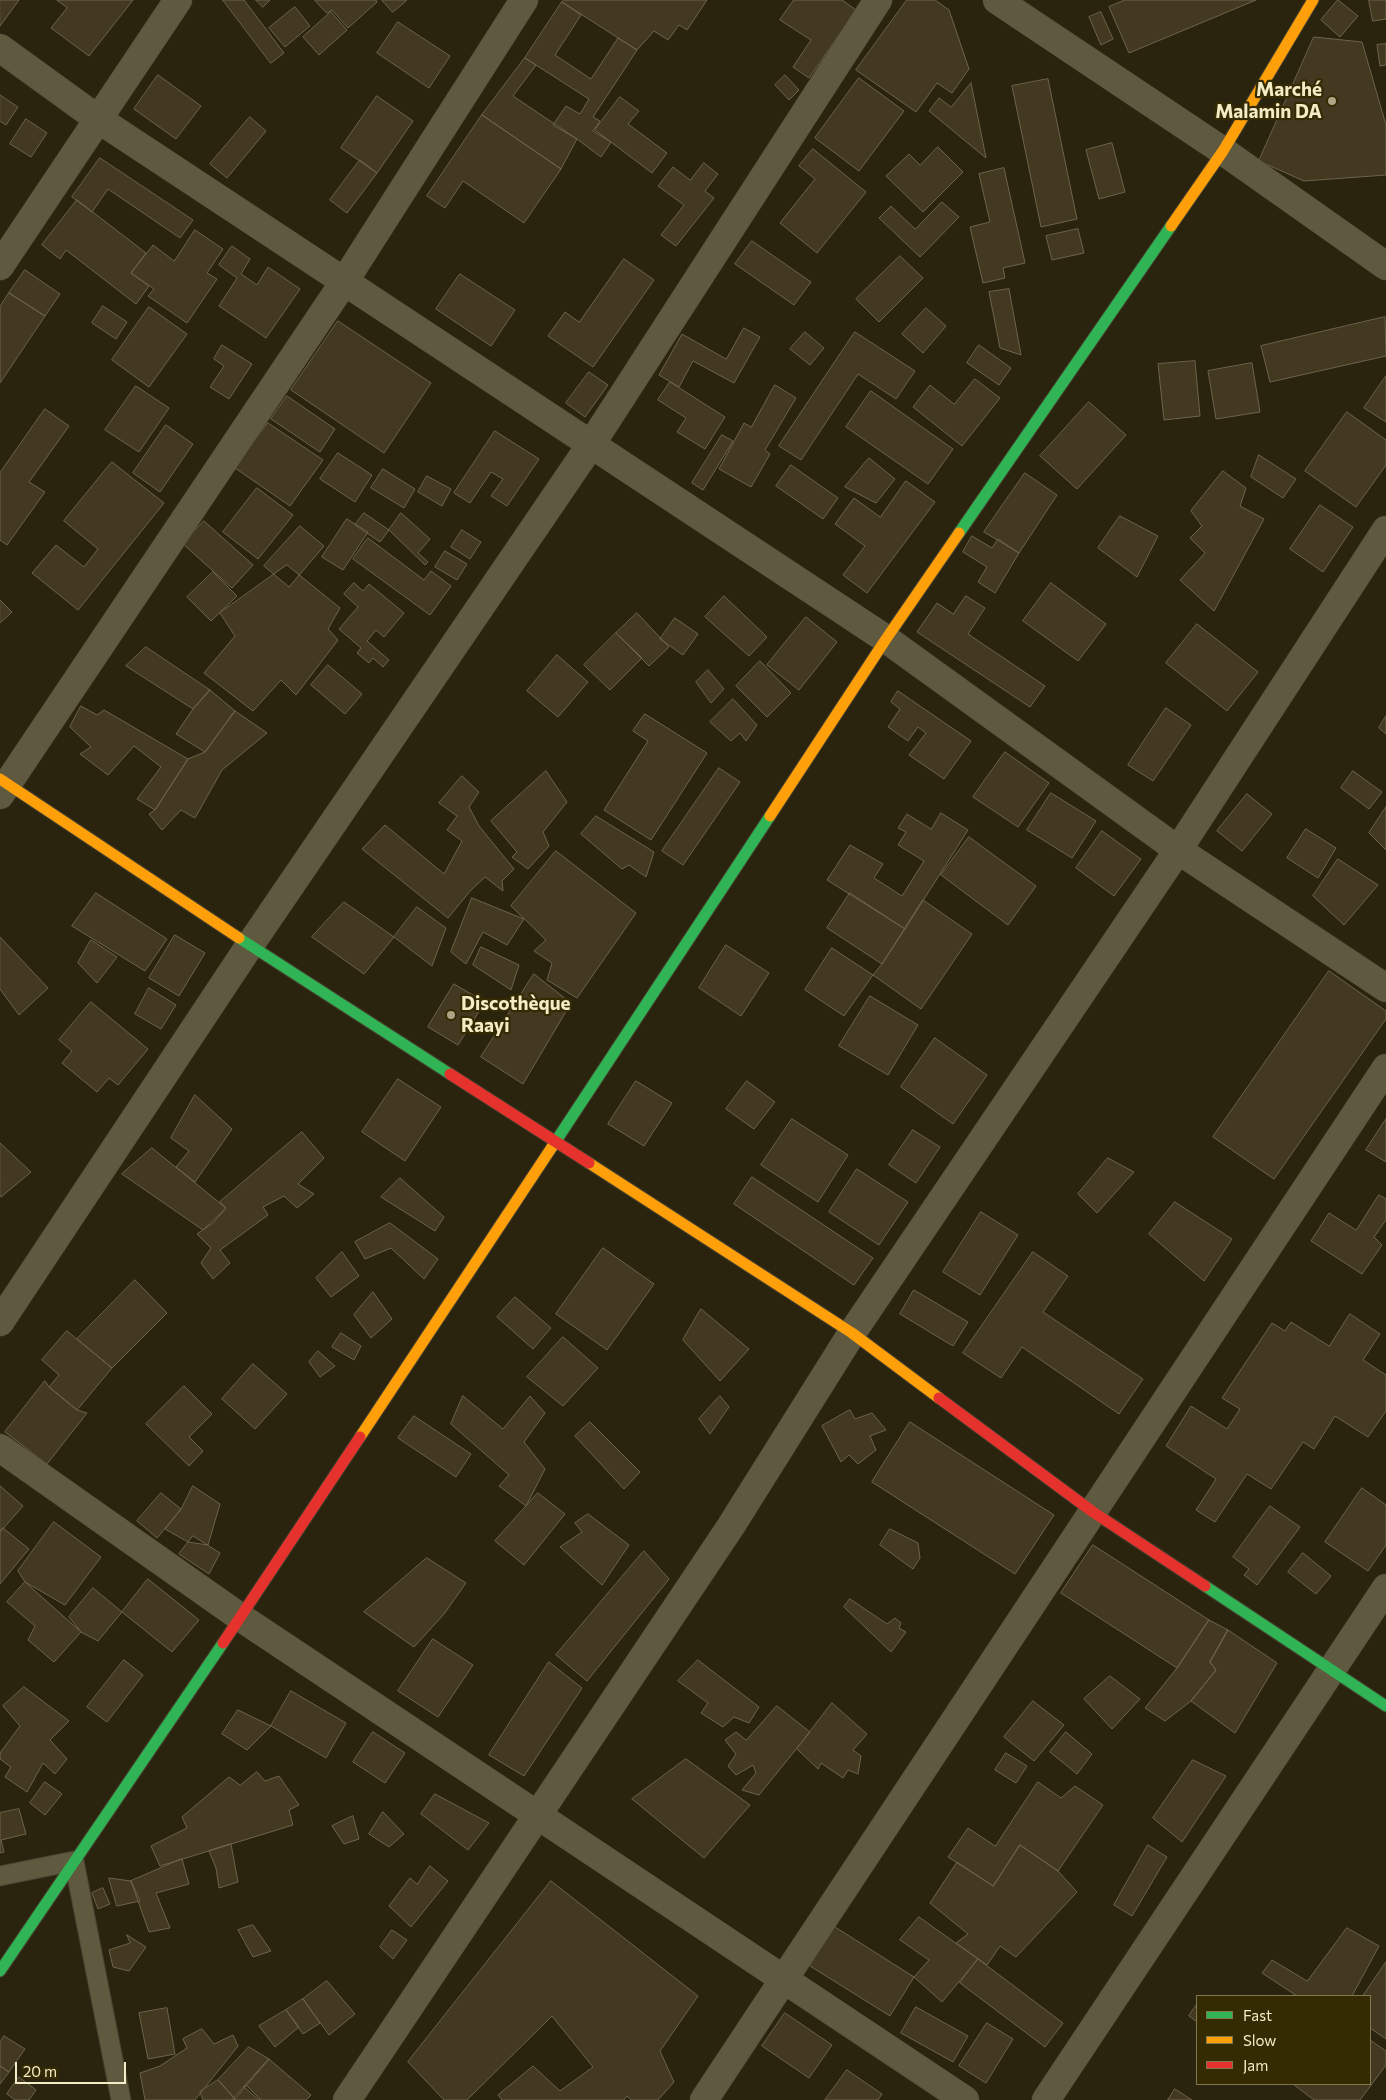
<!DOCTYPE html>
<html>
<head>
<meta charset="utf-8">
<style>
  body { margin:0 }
  #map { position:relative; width:1386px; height:2100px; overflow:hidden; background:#2a240e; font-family:Commissioner,sans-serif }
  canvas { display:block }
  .legend { position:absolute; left:1196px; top:1995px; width:175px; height:90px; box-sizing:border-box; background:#352b03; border:1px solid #817851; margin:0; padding:6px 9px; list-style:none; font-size:15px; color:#f4ebc7 }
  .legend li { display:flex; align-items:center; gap:10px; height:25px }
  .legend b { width:25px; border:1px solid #817851 }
  .scale { position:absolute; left:15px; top:2062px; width:111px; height:22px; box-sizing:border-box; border:2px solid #f4ebc7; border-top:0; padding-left:6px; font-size:15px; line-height:18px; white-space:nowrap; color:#f4ebc7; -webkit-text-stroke:4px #352b03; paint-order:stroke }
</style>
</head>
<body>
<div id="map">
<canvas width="1386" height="2100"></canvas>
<ul class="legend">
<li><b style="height:6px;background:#30b455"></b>Fast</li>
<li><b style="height:6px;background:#ff9f0a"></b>Slow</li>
<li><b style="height:6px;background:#e5322d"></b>Jam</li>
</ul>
<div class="scale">20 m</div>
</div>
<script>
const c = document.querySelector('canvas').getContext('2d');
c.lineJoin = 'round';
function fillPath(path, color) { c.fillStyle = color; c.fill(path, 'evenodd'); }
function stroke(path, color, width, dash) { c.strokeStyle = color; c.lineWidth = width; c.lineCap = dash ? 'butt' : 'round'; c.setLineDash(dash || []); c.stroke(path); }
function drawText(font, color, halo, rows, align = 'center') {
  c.font = font + ' Commissioner,sans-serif'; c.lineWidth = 4.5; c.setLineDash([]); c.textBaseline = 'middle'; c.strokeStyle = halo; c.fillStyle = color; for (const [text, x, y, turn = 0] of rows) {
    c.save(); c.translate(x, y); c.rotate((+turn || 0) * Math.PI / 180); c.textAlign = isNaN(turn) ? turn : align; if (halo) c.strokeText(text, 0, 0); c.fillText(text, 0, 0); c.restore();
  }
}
const building = new Path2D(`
  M0,0H19L0,26Z
  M57,0H133L89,56L51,28L67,8Z
  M223,0H244L284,53L271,63Z
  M256,0H270L263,7Z
  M315,0H376L377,2L348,28L332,10L327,13Z
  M382,0H407L393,12Z
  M564,0H707L687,30L679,25L668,40L654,31L637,50L562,2Z
  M794,0H842L856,10L809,78L793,67L811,40L780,20Z
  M907,0H935L949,10L969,69L952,93L937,83L916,112L856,70Z
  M1125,0H1256L1129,53L1109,7Z
  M1338,0L1358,16L1340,37L1321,20Z
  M1369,0H1386V19L1373,21Z
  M562,2L581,15L555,55L591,79L618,38L637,50L593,117L600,121L593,131L611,142L601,157L577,139L553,125L566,106L580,114L589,99L525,58Z
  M295,7L310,26L285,47L269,28Z
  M331,12L347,30L319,55L303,37Z
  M1101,12L1113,39L1101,45L1089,17Z
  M398,22L450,56L429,88L377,53Z
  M1314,37L1362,42L1386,125V175L1304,181L1259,161Z
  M1386,44V65L1380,66L1377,45Z
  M525,58L536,65L513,96L577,139L561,169L482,115Z
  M158,75L201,106L176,139L134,109Z
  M785,75L799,90L789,100L775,85Z
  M859,78L904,111L859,171L815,138Z
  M1048,79L1077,219L1041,227L1012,86Z
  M971,83L986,158L929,111L939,98L951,107Z
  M0,95L18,107L6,125L0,121Z
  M377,96L413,121L377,173L341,148Z
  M620,97L639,111L628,124L667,153L652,173L595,130Z
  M482,115L561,169L524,223L463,181L445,208L427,196Z
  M250,117L266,131L227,178L210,164Z
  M26,119L47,133L31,157L10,144Z
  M1112,143L1125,192L1099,199L1086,150Z
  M938,147L963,172L923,212L886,176L909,154L920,165Z
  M813,149L866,192L817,253L780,223L815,179L799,166Z
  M100,158L193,220L180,238L108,189L92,212L72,197Z
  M360,160L377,173L347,213L330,200Z
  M704,163L718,174L705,191L714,198L676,246L661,235L684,205L658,186L673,167L690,180Z
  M1004,168L1025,263L1003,268L1005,278L983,283L970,227L990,222L979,174Z
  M77,200L146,253L131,273L149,286L136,304L66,250L60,259L42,245Z
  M942,202L959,217L920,257L879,218L891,206L915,229Z
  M1078,229L1084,253L1052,260L1046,236Z
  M195,230L223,249L207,273L217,279L187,323L148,296L154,289L131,273L153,245L174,261Z
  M752,241L811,282L794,305L735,264Z
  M232,246L250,259L241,274L257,285L268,267L300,289L266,338L219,306L237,278L219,265Z
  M900,256L923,278L879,322L856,299Z
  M624,259L654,280L593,367L548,336L565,312L579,322Z
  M25,270L60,294L45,316L9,293Z
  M460,274L515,310L491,346L436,309Z
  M1009,289L1021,355L1000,348L989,292Z
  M9,293L45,316L0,383V307Z
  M103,306L127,322L116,339L92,323Z
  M149,307L187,334L149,387L112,360Z
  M926,308L946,326L923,353L902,334Z
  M1385,317L1386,356L1270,382L1261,346Z
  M338,321L431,383L384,453L291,390Z
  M744,328L760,337L734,383L693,361L679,387L659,375L682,334L726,359Z
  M805,332L824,348L810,365L790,349Z
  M855,332L915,371L896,399L858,374L801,460L779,446Z
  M222,345L252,364L229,399L210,387L224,366L214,359Z
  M979,345L1011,368L999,385L967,363Z
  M1195,361L1200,416L1164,420L1158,364Z
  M1252,363L1260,412L1216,419L1208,371Z
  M589,372L608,385L585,417L566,403Z
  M1386,376V422L1364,408Z
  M975,379L1000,398L962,446L913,407L930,385L954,404Z
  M670,382L725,417L705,449L677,432L686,418L658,400Z
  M775,385L796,398L765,450L770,454L751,487L719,469L744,423L751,427Z
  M136,386L169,408L139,452L105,430Z
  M871,391L953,449L928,484L846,427Z
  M287,396L335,429L320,452L271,419Z
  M1089,402L1126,435L1077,489L1040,456Z
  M45,409L69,426L29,482L45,492L7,545L0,540V473Z
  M1347,412L1386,440V465L1356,507L1305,471Z
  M268,423L323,460L290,506L235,468Z
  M166,425L193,444L160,492L133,473Z
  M495,431L539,459L507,506L491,496L503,479L491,472L470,503L454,493Z
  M722,435L733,441L703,490L692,483Z
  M338,453L372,475L355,502L320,479Z
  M1259,455L1296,479L1283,498L1251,477Z
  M869,458L895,479L876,503L845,487Z
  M112,462L164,503L78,610L32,573L56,545L84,567L98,549L64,521Z
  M791,465L838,498L823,519L776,486Z
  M383,469L415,489L404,508L371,488Z
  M1223,471L1246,488L1240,506L1264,519L1214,611L1180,580L1205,553L1190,538L1202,526L1191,511Z
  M1025,473L1057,495L1019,553L984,532Z
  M427,476L451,489L442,506L418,492Z
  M906,481L935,502L867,593L843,575L865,546L835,524L854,498L880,517Z
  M257,488L293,515L258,559L223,532Z
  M1320,505L1353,527L1323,572L1290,549Z
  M364,513L389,530L380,542L355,525Z
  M401,513L430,539L418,553L428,562L425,565L389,530Z
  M1120,516L1158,536L1137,577L1098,548Z
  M347,519L368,532L343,570L322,557Z
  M204,521L253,565L232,588L183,544Z
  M300,526L324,546L289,587L264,566Z
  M462,530L481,542L470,559L451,547Z
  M972,536L992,548L998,539L1019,553L995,593L978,582L987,567L963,552Z
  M368,538L424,580L431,571L451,586L430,615L353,559Z
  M445,551L467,564L457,580L435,567Z
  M287,565L340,608L328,629L338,640L296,695L281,680L253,711L204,673L235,636L220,613Z
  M213,572L237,596L211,621L187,597Z
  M354,583L363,591L369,584L404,613L384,637L376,630L367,641L389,660L383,667L373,658L369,663L357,653L361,648L339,629L358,607L344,594Z
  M1051,583L1106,624L1078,661L1023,621Z
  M724,596L767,637L749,656L705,617Z
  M966,596L985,608L968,634L1045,686L1030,707L917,632L937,603L953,614Z
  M0,600L12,612L0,623Z
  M637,613L669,647L649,666L616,633Z
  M806,617L837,642L799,690L767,665Z
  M675,618L698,634L683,655L660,639Z
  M1197,624L1258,672L1227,711L1166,663Z
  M616,633L642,658L610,690L584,665Z
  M146,647L210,690L193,709L126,666Z
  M557,655L588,682L558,717L527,691Z
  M760,661L791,693L767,717L736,686Z
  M328,665L362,694L345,714L311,685Z
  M708,670L724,689L711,703L696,682Z
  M210,690L235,711L205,752L176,734L193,709Z
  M898,691L971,741L944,779L909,755L926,733L918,727L908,741L888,727L900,709L891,702Z
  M733,699L757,725L746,741L740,733L731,741L710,722Z
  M81,706L97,715L104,710L188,759L155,810L137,799L161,767L134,746L108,775L80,754L91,747L70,727Z
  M1166,708L1191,725L1153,781L1128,765Z
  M235,711L267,733L222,770L195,818L181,810L162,830L149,814L155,810L188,759L205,752Z
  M645,714L707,753L651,840L604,810L648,741L633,731Z
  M1386,716V734L1379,728Z
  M1005,752L1049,783L1018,827L973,797Z
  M719,768L740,782L683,865L662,851Z
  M546,771L567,802L543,832L549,846L528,869L512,857L517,852L491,821Z
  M1353,771L1382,792L1369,809L1341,788Z
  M462,776L479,792L469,807L479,826L514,869L502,881L503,891L485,877L471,890L448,918L362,849L385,825L444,874L462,841L447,830L457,816L439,803Z
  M1051,793L1096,821L1072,858L1027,830Z
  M1247,794L1272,814L1242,851L1217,831Z
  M1386,807V850L1369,833Z
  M941,813L968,830L905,929L827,880L850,845L883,864L874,878L902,896L924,861L898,845L906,832L898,828L907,814L931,829Z
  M596,816L654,852L646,877L629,865L622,869L581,834Z
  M1306,829L1336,848L1318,878L1287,858Z
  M1102,831L1141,859L1114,896L1076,868Z
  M969,837L1036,886L1008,925L941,875Z
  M556,851L636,913L577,998L547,980L552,963L534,951L546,940L511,906Z
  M1338,859L1378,885L1344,925L1313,896Z
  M96,893L167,939L145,971L72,926Z
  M850,893L905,929L882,964L827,928Z
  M472,898L524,919L507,945L483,932L466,964L451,952Z
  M923,900L972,934L921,1009L873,975L882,964Z
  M344,902L394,937L364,974L312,937Z
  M417,907L446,928L432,966L394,937Z
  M175,935L205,953L179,996L149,978Z
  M0,937L48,988L19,1015L0,989Z
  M91,940L117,957L97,983L78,963Z
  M726,945L769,973L741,1016L699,988Z
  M481,947L519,965L511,990L473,965Z
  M832,948L873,975L844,1016L805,990Z
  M1329,971L1386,1011V1019L1274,1179L1213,1137Z
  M534,974L571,1003L523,1084L481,1057Z
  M454,984L485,1002L458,1045L428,1027Z
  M149,988L176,1005L161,1029L135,1014Z
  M870,996L918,1025L888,1075L839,1046Z
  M91,1002L148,1049L118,1085L109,1078L97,1092L62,1063L72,1051L59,1040Z
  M935,1038L987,1075L953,1124L901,1087Z
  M398,1079L441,1107L405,1161L362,1132Z
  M636,1081L672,1103L644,1146L608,1124Z
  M747,1081L775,1102L754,1129L726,1109Z
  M195,1095L232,1129L195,1182L176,1167L189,1151L171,1138Z
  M792,1119L848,1155L818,1202L761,1165Z
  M1386,1119V1162L1366,1150Z
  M913,1130L940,1147L916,1183L889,1165Z
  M302,1132L324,1158L298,1184L314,1194L297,1208L284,1196L263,1207L268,1215L220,1250L230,1263L213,1279L201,1263L211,1248L197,1234L213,1223L226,1208L220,1202Z
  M0,1143L31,1172L1,1197L0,1195Z
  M152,1148L226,1208L203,1230L122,1174Z
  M1108,1158L1134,1172L1097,1213L1078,1194Z
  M857,1169L908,1202L879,1245L829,1212Z
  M752,1177L873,1258L854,1285L734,1204Z
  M400,1178L444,1217L435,1231L381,1197Z
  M1379,1195L1386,1199V1220L1374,1237L1382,1245L1362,1274L1311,1241L1329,1213L1356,1230Z
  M1175,1202L1232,1239L1204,1281L1149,1234Z
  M981,1212L1018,1235L980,1295L943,1272Z
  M390,1223L438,1259L424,1279L391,1248L365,1259L355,1242Z
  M603,1248L654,1284L607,1350L556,1314Z
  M342,1252L359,1276L331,1297L316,1278Z
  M1033,1252L1068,1276L1043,1312L1143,1379L1119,1414L1022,1347L1001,1378L963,1353Z
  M135,1280L167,1313L112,1368L77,1339Z
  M914,1290L968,1322L953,1346L900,1314Z
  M373,1292L392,1319L371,1338L354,1315Z
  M515,1297L551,1328L533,1349L497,1317Z
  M701,1309L749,1349L720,1381L683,1340Z
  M1350,1314L1380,1334L1363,1360L1386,1375V1411L1368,1437L1335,1416L1314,1449L1303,1442L1271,1489L1247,1474L1215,1522L1196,1510L1216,1479L1166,1446L1191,1406L1227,1429L1240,1409L1222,1398L1272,1323L1285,1331L1291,1322L1329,1346Z
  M67,1331L112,1368L77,1410L49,1387L59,1375L42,1360Z
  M341,1333L361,1346L354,1360L332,1347Z
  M563,1337L598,1368L563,1406L527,1377Z
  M318,1351L335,1366L320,1377L309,1362Z
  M253,1364L287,1394L255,1429L222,1399Z
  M45,1381L49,1387L77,1410L87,1413L47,1464L5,1432Z
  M184,1386L212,1414L189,1437L203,1451L189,1466L146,1424Z
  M463,1396L503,1429L530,1396L545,1413L524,1442L545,1469L526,1506L499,1486L509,1475L451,1424Z
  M720,1396L729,1407L710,1434L699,1419Z
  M850,1410L855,1419L872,1413L886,1430L870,1436L876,1450L858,1464L849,1455L841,1462L822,1426Z
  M414,1416L471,1454L456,1477L398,1438Z
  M590,1422L640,1472L624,1489L575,1436Z
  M910,1422L1054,1515L1015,1574L872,1482Z
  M0,1486L23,1506L0,1532Z
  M193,1486L220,1504L208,1545L188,1542L165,1529L181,1509Z
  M1362,1488L1386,1505V1545L1368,1571L1325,1542Z
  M161,1493L181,1509L157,1538L137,1521Z
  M538,1493L565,1514L524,1565L495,1541Z
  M1270,1506L1300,1527L1257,1585L1244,1575L1249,1569L1233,1557Z
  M588,1514L629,1545L602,1585L560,1547L582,1532L575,1523Z
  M54,1522L101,1557L65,1605L25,1582L18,1571Z
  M3,1528L29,1549L0,1584V1532Z
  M890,1529L918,1543L920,1558L913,1569L880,1545Z
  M193,1536L220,1553L209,1574L179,1554Z
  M1093,1545L1209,1620L1177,1668L1061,1593Z
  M644,1551L669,1579L587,1681L556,1655Z
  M1303,1553L1331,1576L1316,1594L1288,1572Z
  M427,1558L466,1583L444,1614L414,1647L364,1612Z
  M148,1579L199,1620L172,1652L122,1612Z
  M25,1582L81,1632L54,1662L28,1640L35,1626L7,1602Z
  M93,1588L122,1612L98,1641L81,1632L69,1617Z
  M850,1599L887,1624L895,1618L901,1623L899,1628L906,1632L891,1652L844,1607Z
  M1209,1620L1228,1630L1210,1662L1216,1670L1191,1701L1165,1721L1145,1708L1177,1668Z
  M1228,1630L1277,1663L1235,1733L1191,1701L1216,1670L1210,1662Z
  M433,1639L473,1665L438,1717L398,1691Z
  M124,1660L143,1675L107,1722L87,1707Z
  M698,1660L759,1707L749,1723L734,1717L723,1727L701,1713L708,1703L678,1681Z
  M549,1662L582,1688L524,1776L489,1755Z
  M1110,1676L1140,1699L1112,1729L1084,1699Z
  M24,1687L69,1721L50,1740L67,1759L55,1774L43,1763L27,1792L5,1777L11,1767L0,1759V1753L20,1726L3,1706Z
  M291,1691L346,1723L326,1758L271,1726Z
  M1033,1701L1064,1725L1034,1761L1004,1737Z
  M832,1703L867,1734L853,1750L861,1756L858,1774L848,1770L843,1778L821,1763L818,1769L797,1749Z
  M777,1706L810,1732L759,1795L742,1790L756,1773L753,1765L736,1775L728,1766L736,1754L725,1740L736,1732L746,1740Z
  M238,1710L271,1726L247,1750L222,1734Z
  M373,1732L405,1753L385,1783L353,1762Z
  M1066,1732L1092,1754L1077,1774L1050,1752Z
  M1006,1753L1027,1766L1016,1783L995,1770Z
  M686,1759L750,1805L704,1858L632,1799Z
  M1193,1760L1226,1776L1182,1842L1153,1818Z
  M257,1772L265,1781L279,1776L299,1805L289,1810L293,1825L160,1866L151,1846L187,1828L182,1817L229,1777L240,1785Z
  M45,1782L62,1794L45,1815L30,1803Z
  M1038,1782L1061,1798L1075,1786L1103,1805L1058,1871L1020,1845L993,1886L948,1857L968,1828L995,1846Z
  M435,1794L489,1823L468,1850L421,1814Z
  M19,1809L26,1834L1,1840L4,1852L0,1853V1813Z
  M383,1812L404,1834L389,1847L369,1834Z
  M353,1816L359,1839L344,1844L332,1826Z
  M231,1844L238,1882L219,1888L216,1868L209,1851Z
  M1020,1845L1058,1871L1077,1892L1016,1957L1000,1946L987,1965L956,1943L968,1934L930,1903L957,1862L993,1886Z
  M1148,1845L1167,1857L1132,1916L1114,1905Z
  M182,1859L189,1884L156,1893L170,1928L149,1932L131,1881Z
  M430,1866L448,1881L411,1927L389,1906L410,1878L417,1884Z
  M109,1878L131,1881L140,1901L117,1906Z
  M551,1881L698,1996L660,2051L674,2082L658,2100H631L627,2096L624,2100H502L498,2095L533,2066L560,2091L593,2067L552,2016L467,2100H444L408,2062Z
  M103,1888L110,1904L98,1909L92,1893Z
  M919,1917L978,1959L942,2002L914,1977L929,1960L900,1940Z
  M253,1925L271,1951L253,1957L238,1930Z
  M835,1927L914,1977L890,2016L810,1966Z
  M1347,1928L1379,1946L1352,1996H1297L1262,1973L1272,1960L1307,1981Z
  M392,1930L407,1940L393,1959L380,1947Z
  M127,1935L146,1947L129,1971L113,1967L109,1950L130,1943Z
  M978,1959L1063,2023L1045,2047L960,1983Z
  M1386,1962V2039L1370,2028V1996H1363Z
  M327,1981L355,2014L329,2035L303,1999Z
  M303,1999L320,2023L303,2034L286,2010Z
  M1197,2004V2022L1189,2016Z
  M916,2007L968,2036L953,2062L901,2033Z
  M167,2008L175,2054L148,2059L139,2013Z
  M286,2010L299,2027L275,2047L259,2026Z
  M785,2013L832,2045L809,2078L762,2046Z
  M987,2023L1013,2039L986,2083L959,2066Z
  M202,2029L214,2044L233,2035L238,2046L195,2100H145L140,2073L160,2066L187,2048L183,2039Z
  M4,2036L25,2049L9,2072L0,2066V2043Z
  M1370,2040L1386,2051V2065L1360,2100H1314L1293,2084H1370Z
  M249,2047L269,2059L235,2099L218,2080Z
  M269,2059L311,2095L306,2100H259L244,2087Z
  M0,2066L9,2072L0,2084Z
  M847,2070L882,2094L878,2100H825Z
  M19,2077L36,2090L29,2100H15L7,2094Z
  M218,2080L235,2099L234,2100H203L200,2092Z
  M246,2085L261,2100H232Z
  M1175,2089L1192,2100H1168Z`);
fillPath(building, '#433921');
stroke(building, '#6e634d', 1);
const lane = new Path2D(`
  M0,1876L74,1861L121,2100`);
const street = new Path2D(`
  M997,0L1223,151L1386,266
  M0,48L98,119L886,639L1178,850L1386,988
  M0,266L178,0
  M0,795L344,282L524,0
  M0,1322L250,945L592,443L878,0
  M0,1448L240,1617L965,2100
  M347,2100L731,1526L852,1333L1178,850L1386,530
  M704,2100L1386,1068
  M1046,2100L1386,1588`);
const fast = new Path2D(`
  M959,533L1171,226
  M239,938L450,1074
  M552,1147L770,816
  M1205,1586L1386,1706
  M0,1971L223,1643`);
const slow = new Path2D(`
  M1171,226L1223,151L1313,0
  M0,779L239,938
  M770,816L886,639L959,533
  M589,1163L852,1333L939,1398
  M360,1437L552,1147`);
const jam = new Path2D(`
  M450,1074L589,1163
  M939,1398L1093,1512L1205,1586
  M223,1643L360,1437`);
stroke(lane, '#443f2d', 21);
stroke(street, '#443f2d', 29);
stroke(fast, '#443f2d', 13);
stroke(slow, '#443f2d', 13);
stroke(jam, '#443f2d', 13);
stroke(lane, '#5f593f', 19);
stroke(street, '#5f593f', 28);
stroke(fast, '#30b455', 11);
stroke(slow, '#ff9f0a', 11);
stroke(jam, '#e5322d', 11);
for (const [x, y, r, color] of [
  [1332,101,5,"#ada586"],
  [451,1015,5,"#ada586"]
]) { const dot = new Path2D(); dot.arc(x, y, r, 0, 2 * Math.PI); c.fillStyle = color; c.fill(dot); stroke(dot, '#352b03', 2); }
drawText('bold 19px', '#f4ebc7', '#352b03', [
  ["Marché",1322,90],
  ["Malamin DA",1322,112],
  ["Discothèque",461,1004,"left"],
  ["Raayi",461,1026,"left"]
], 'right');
</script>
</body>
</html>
